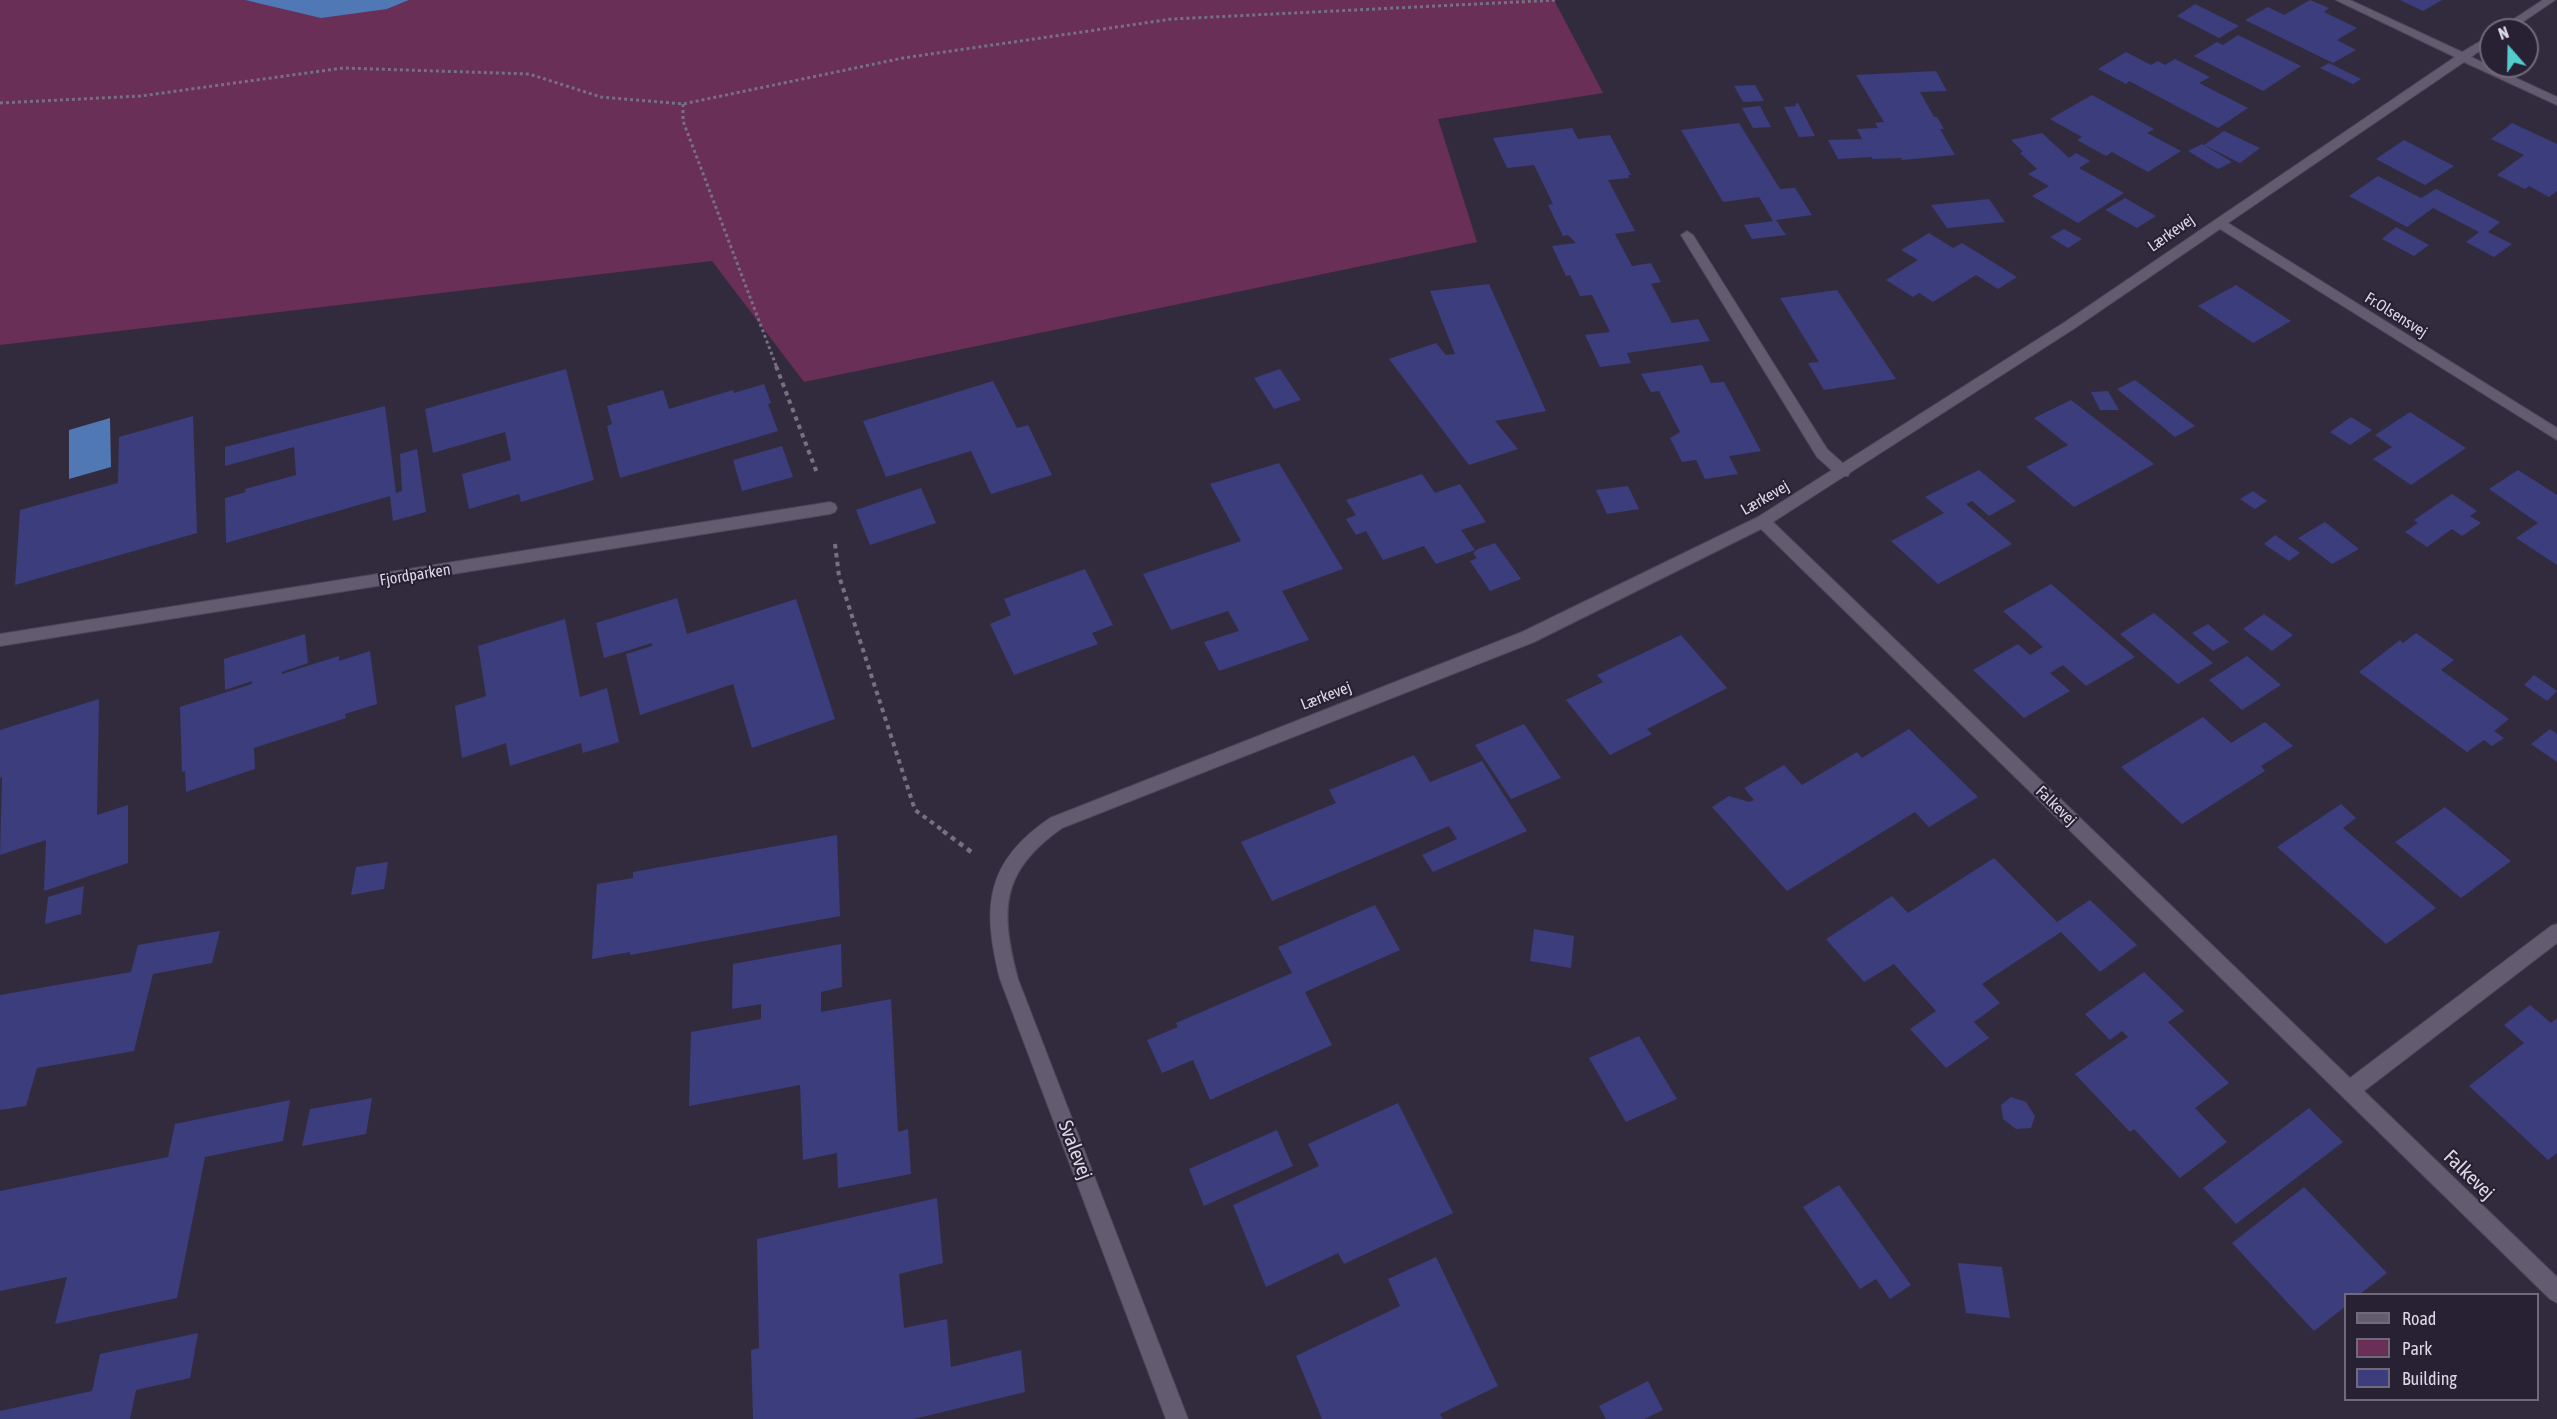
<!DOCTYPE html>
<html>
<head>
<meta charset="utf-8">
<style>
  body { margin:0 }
  #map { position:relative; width:2557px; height:1419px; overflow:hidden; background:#322b3e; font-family:"Asap Condensed",sans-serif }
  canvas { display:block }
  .legend { position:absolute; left:2344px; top:1293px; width:195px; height:108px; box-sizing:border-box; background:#282134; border:2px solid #706a7a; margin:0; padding:8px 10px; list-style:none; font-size:18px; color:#dcd8e4 }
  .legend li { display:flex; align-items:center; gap:12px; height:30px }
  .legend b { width:30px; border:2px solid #706a7a }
  .north { position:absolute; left:2479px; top:18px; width:60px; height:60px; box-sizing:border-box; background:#282134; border:2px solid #706a7a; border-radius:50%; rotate:340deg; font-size:16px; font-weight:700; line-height:24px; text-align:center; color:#dcd8e4 }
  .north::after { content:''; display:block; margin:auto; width:21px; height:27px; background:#52cdce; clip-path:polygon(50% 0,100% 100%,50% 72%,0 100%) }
</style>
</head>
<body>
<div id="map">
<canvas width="2557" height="1419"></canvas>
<ul class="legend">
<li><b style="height:8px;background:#635c71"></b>Road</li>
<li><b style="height:16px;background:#692f56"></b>Park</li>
<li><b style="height:16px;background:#3c3d7c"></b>Building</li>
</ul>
<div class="north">N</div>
</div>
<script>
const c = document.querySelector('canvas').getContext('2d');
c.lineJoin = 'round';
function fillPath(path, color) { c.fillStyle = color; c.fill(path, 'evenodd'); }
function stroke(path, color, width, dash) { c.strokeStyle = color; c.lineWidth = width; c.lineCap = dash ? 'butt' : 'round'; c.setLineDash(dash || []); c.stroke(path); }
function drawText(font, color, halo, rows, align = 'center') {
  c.font = font + ' "Asap Condensed",sans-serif'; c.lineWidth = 4.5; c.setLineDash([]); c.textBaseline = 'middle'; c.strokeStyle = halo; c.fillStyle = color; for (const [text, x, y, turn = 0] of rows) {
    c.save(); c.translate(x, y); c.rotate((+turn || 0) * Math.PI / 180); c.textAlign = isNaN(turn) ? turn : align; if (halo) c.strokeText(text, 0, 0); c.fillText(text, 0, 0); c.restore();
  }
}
fillPath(new Path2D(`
  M0,0H245L283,7L387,9L409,0H1554L1603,93L1438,119L1477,242L804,382L712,261L0,345Z`), '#692f56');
fillPath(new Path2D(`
  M245,0H409L387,9L321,18Z
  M110,418L111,467L69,479V430Z`), '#5078b5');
fillPath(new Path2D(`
  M2310,0L2329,8L2324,12L2357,28L2337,40L2356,50L2333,63L2245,20L2268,7L2284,15Z
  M2400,0H2442L2423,11Z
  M2195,4L2239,26L2219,38L2177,16Z
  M2238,35L2301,66L2263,91L2194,56L2217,42L2223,45Z
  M2126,52L2151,65L2158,61L2165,65L2175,59L2210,77L2199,83L2248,108L2218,128L2129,81L2126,84L2098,69Z
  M2329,63L2361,79L2353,84L2320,68Z
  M1936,71L1947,91L1920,92L1934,117H1937L1944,129H1940L1955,155L1902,160L1901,158L1872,159V157L1838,159L1828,140L1862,139L1857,129L1878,128L1875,123L1884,122L1856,75Z
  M1755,85L1764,101L1743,102L1734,86Z
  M2092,95L2154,129L2147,133L2181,151L2148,172L2112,152L2106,156L2077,140L2082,137L2050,119Z
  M1798,103L1815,136L1799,137L1784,107L1796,106L1795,104Z
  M1760,106L1771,127L1753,128L1742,108Z
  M1739,123L1780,189L1795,188L1812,215L1776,220L1786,235L1752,239L1744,225L1773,221L1759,197L1723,202L1681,130Z
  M2512,123L2557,144V191L2549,197L2529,186L2525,189L2497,175L2524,155L2491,139Z
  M1572,128L1578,139L1610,135L1631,175H1628L1629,178L1608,180L1635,231L1615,234L1632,266L1651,263L1661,282L1651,284L1672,323L1698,319L1710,341L1627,353L1631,363L1600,367L1585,335L1610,332L1592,295L1580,296L1570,275L1566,276L1552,246L1576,243L1568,235L1563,236L1548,205L1553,204L1534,165L1507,168L1493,138Z
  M2224,131L2260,148L2240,163L2204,145Z
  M2042,133L2069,158L2076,153L2090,161L2079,168L2124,193L2078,223L2032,196L2049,186L2028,174L2037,169L2020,153L2023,152L2011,140Z
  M2404,140L2454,166L2425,185L2376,159Z
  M2202,144L2232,162L2218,169L2188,151Z
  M2378,176L2421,198L2436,189L2500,222L2488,232L2512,244L2494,257L2466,242L2479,232L2433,208L2407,227L2349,196Z
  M2125,198L2156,216L2137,228L2105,210Z
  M1989,199L2005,222L1947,228L1931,205Z
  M2396,227L2429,245L2414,256L2382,239Z
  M2064,229L2082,239L2068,248L2050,237Z
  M1929,233L1953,248L1962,243L2017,277L1998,289L1976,275L1933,302L1919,293L1913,297L1886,280L1918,260L1901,250Z
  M1489,284L1546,411L1495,421L1518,449L1469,465L1389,359L1436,343L1446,355L1455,354L1430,291Z
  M2236,285L2291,321L2253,343L2198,306Z
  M1837,290L1896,379L1824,390L1808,363L1819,362L1780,298Z
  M1702,365L1711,383L1724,382L1761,451L1729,456L1738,474L1705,479L1696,460L1682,462L1670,438L1680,432L1659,391L1651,392L1641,374Z
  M566,369L594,480L521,502L519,494L469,509L462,474L511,460L505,432L433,453L425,409Z
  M1280,369L1301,400L1274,409L1254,378Z
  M2135,380L2195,426L2175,437L2117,389Z
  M993,381L1017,428L1028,425L1052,475L991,494L971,451L886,477L863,421Z
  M764,384L771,403L768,404L778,431L620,478L607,426L612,424L607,406L663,390L669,409L733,390L734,393Z
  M2108,391L2119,410H2100L2091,392Z
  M2071,400L2154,464L2074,507L2026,467L2068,445L2034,418Z
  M385,406L396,493L402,491L400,454L417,449L426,512L393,521L390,496L226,543L225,498L246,492L245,489L296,475L294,447L225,466V447Z
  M2410,412L2466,448L2411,485L2373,459L2392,447L2375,435Z
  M193,416L197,533L15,585L20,510L118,483L119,437Z
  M2351,417L2372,430L2350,445L2330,432Z
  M782,446L793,477L742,491L733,460Z
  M1279,463L1343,569L1282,591L1309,640L1219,671L1204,642L1239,631L1228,611L1171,630L1143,574L1241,541L1210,484Z
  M1979,470L2016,501L1989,516L1972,501L1966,504L2012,544L1938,584L1891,541L1944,513L1925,497Z
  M2518,470L2557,495V565L2516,538L2538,523L2489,489Z
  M1422,474L1435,493L1460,484L1486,522L1461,530L1475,550L1436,564L1424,546L1383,560L1366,531L1356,535L1346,519L1356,515L1346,500Z
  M1628,486L1639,509L1607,514L1596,490Z
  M921,488L936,523L870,545L856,510Z
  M2253,491L2267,501L2255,509L2240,499Z
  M2452,494L2477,511L2470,516L2481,523L2462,536L2452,529L2427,547L2405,532L2418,523L2414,520Z
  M2325,522L2359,549L2332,564L2298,538Z
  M2275,535L2300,553L2289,561L2264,544Z
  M1495,543L1521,579L1490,591L1470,561L1477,558L1473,553L1478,549Z
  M1085,569L1113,625L1092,633L1098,644L1014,675L990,624L1011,615L1004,599Z
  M2051,584L2135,657L2086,686L2063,665L2050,673L2070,691L2024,718L1973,670L2018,644L2030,655L2043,647L2003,611Z
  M677,598L687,634L796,599L835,719L752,748L733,684L640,715L626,654L652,646V643L604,658L596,623Z
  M2154,613L2213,663L2178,684L2120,634Z
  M2264,614L2293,635L2272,651L2243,629Z
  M565,619L580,697L607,688L619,742L583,753L581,743L510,766L506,743L462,758L455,706L486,696L478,646Z
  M2208,624L2229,642L2213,651L2192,633Z
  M2416,633L2454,660L2441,670L2509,719L2494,731L2504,738L2492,746L2484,740L2467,752L2359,672L2400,640L2403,643Z
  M305,634L308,663L282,672V674L339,656V661L370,651L377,704L345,714L346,718L254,748L255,769L186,792L185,771L182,772L180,707L252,684V681L225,690L224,659Z
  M1681,635L1727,688L1647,729L1652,734L1610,755L1566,700L1603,682L1597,675Z
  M2247,656L2281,685L2242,710L2209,680Z
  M2534,675L2557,691L2547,701L2524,685Z
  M99,699L97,815L128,805V863L44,891L46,840L0,855L2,777L0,778V730Z
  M2203,717L2231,743L2265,722L2293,746L2261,766L2265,771L2182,824L2121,767Z
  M1524,724L1561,778L1511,799L1475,745Z
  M1909,729L1978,797L1929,827L1915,812L1787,891L1712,807L1729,796L1749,802L1754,800L1744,788L1784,765L1802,785L1857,752L1862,758Z
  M2550,729L2557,734V762L2531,744Z
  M1414,755L1430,782L1482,761L1527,831L1433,872L1422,855L1457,839L1449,826L1272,901L1241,842L1336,803L1329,790Z
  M2341,804L2356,818L2343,828L2436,908L2386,944L2277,847Z
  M2445,807L2511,861L2461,898L2395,842Z
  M837,835L840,916L630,955V952L592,959L597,884L633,878V872Z
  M1994,858L2057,922L2090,900L2137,945L2100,972L2061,932L1982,984L2000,1003L1974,1022L1989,1038L1946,1068L1910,1029L1936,1011L1894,964L1864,982L1826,939L1892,896L1908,913Z
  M388,862L384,889L351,895L356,867Z
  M84,886L81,914L45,924L48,897Z
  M1375,905L1400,950L1305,992L1332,1045L1210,1100L1193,1060L1162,1073L1147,1040L1178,1027L1176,1023L1292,973L1278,947Z
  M1534,929L1574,936L1571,968L1530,961Z
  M220,931L212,963L153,974L134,1051L37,1068L26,1106L0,1110V995L131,972L138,945Z
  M841,944L842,987L821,992V1012L891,999L898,1132L908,1129L911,1174L838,1188L837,1153L803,1160L800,1085L689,1106L691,1032L761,1019V1004L732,1009L733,964Z
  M2144,972L2184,1011L2168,1022L2229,1083L2195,1108L2227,1142L2180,1178L2134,1129L2130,1132L2075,1074L2128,1037L2122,1031L2110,1040L2085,1014Z
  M2530,1005L2551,1023L2557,1018V1153L2548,1160L2469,1086L2524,1043L2504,1025Z
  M1639,1036L1677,1099L1626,1122L1589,1058Z
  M2011,1097L2026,1102L2035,1116L2031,1128L2016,1129L2003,1119L2001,1105Z
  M372,1098L366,1134L302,1146L310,1109Z
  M290,1100L283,1141L205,1157L177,1298L55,1324L67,1277L0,1291V1191L168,1157L175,1124Z
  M1398,1103L1453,1213L1344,1264L1338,1253L1266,1287L1233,1205L1319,1166L1308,1144Z
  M2309,1108L2343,1142L2236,1224L2203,1188Z
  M1277,1130L1293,1166L1204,1206L1189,1169Z
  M1839,1185L1911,1285L1890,1299L1876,1279L1860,1289L1803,1207Z
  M2304,1187L2387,1273L2360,1294H2346V1306L2314,1331L2232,1243Z
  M937,1198L943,1263L899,1274L904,1328L947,1319L951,1367L1021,1350L1025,1392L914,1419H753L751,1350L759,1348L757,1239Z
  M1436,1257L1498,1386L1440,1414L1443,1419H1322L1296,1356L1400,1306L1388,1279Z
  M1958,1263L2002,1267L2010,1318L1966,1313Z
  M198,1333L190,1378L136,1390L130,1419H0V1411L92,1391L100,1354Z
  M1648,1381L1663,1410L1644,1419H1606L1599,1406Z`), '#3c3d7c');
const service = new Path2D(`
  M1687,231L1693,235L1827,449L1848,468L1850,472L1848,476H1838L1817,457L1681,235Z`);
const minor = new Path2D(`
  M2336,0H2350L2462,52L2491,35V43L2471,57L2557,97V105L2464,62L2228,223L2557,428V440L2220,229L2075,328L1773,522L2350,1078L2551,926L2557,924V943L2364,1091L2557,1277V1303L2550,1299L1761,529L1534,642L1062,828C1000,872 1000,910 1018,979L1188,1419H1166L1000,979C982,907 985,862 1050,818L1522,632L1758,517L2065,322L2455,57Z
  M2543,0H2555L2511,30H2497Z
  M830,502L835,504L837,508L835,512L830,514L0,646V634Z`);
stroke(service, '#4c4656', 2);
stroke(minor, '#4c4656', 2);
stroke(new Path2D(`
  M0,103L141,96L343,68L529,74L601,97L683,104L903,58L1172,19L1558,0
  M683,104V121L777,368`), '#767080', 3, [3, 3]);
stroke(new Path2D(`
  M776,366L817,473
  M835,544L839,576L915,810L945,832`), '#767080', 4, [4.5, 4.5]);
stroke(new Path2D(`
  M943,831L974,854`), '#767080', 4.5, [5, 5]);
fillPath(service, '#635c71');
fillPath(minor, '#635c71');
drawText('16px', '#dcd8e4', '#282134', [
  ["Lærkevej",2171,233,-35],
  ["Fr.Olsensvej",2396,315,32],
  ["Lærkevej",1765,498,-30],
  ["Fjordparken",415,575,-9],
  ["Lærkevej",1326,696,-21],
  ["Falkevej",2056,806,44]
]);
drawText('20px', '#dcd8e4', '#282134', [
  ["Svalevej",1075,1150,69],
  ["Falkevej",2469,1175,44]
]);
</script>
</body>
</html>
